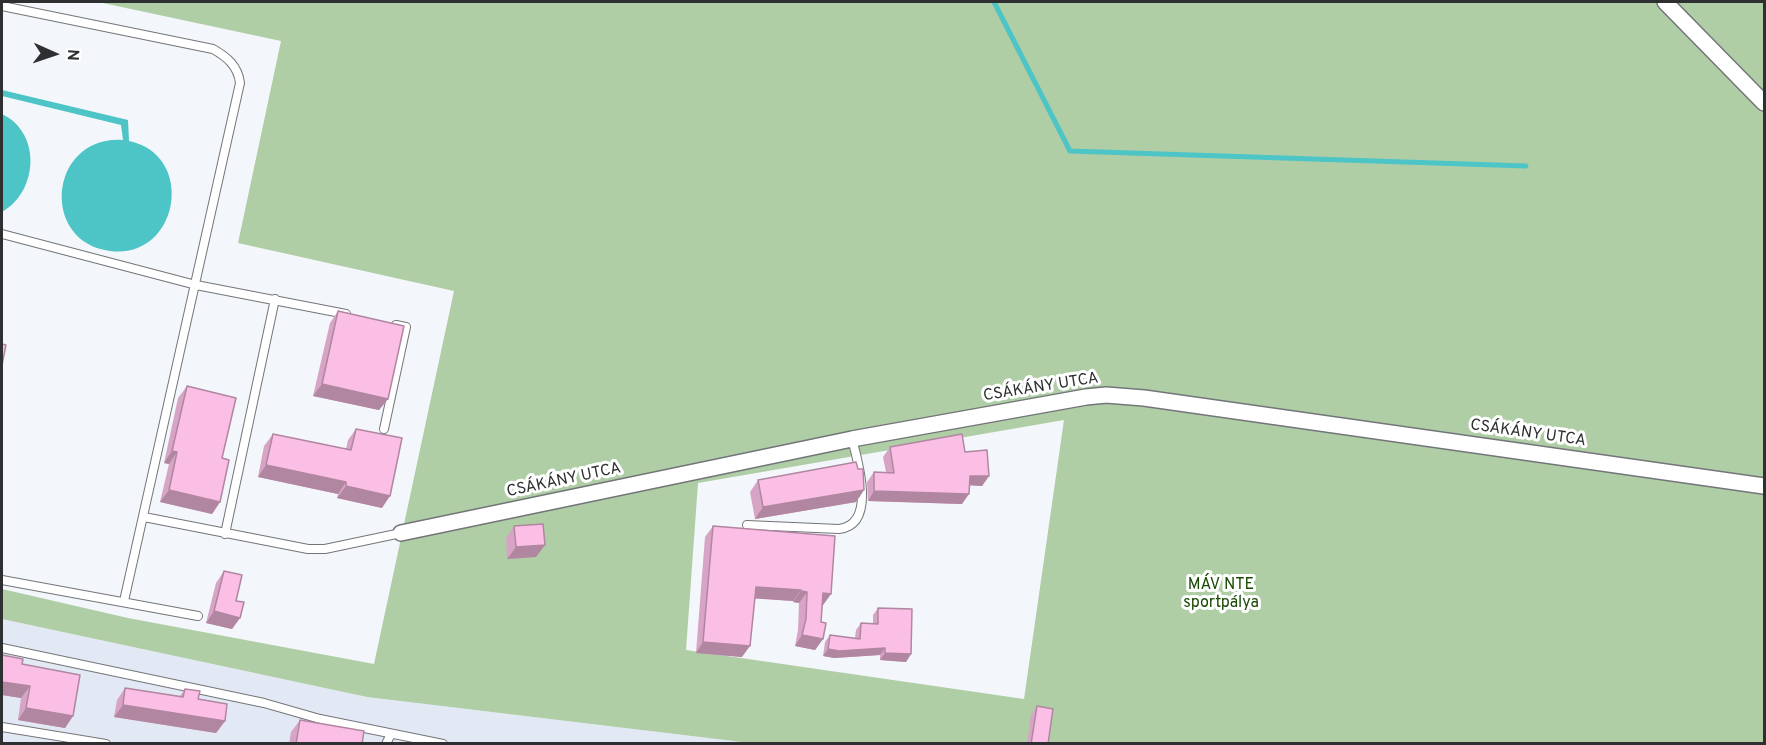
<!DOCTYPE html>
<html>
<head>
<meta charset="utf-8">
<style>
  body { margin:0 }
  #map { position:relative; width:1766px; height:745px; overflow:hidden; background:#f3f6fa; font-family:Overpass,sans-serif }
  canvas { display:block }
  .frame { position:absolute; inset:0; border:3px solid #2e2f31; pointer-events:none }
  .north { position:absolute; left:24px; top:24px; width:60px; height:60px; -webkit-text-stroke:4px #fff; paint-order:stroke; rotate:93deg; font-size:16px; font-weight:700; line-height:24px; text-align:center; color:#2e2f31 }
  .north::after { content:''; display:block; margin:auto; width:21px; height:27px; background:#2e2f31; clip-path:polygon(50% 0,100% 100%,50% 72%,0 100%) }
</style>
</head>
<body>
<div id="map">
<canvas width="1766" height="745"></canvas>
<div class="frame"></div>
<div class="north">N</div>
</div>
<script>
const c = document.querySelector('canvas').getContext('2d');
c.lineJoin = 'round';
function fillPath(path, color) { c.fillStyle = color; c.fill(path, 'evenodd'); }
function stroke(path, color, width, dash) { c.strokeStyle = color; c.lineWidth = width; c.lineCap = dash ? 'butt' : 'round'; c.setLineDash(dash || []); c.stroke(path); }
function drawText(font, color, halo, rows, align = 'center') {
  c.font = font + ' Overpass,sans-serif'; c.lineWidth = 6; c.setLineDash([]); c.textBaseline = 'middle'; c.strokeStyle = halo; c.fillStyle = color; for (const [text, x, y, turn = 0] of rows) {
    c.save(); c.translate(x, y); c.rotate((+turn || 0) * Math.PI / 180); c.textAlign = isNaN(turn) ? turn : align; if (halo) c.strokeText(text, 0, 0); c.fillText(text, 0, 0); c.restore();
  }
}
fillPath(new Path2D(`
  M2,619L367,697L750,743L2,744Z`), '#e3e9f4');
fillPath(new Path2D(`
  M98,2H1764V743H750L367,697L2,619V589L128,618L374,664L454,291L238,243L281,41ZM1064,420L1024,699L686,650L698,483Z`), '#afcea6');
fillPath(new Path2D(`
  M2,90L128,120L129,141C197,155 179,260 110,251C39,242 49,135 123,140L121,125L2,96Z
  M2,114C42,133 38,192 2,212Z`), '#4dc4c6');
stroke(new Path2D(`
  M994,2L1070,151L1526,166`), '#4dc4c6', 5);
const service = new Path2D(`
  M2,6L213,49C227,57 238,66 240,83L124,601
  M2,234L196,285L346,314
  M384,429L406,327L396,325
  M144,517L308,549H325L401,533
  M747,525L839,529C877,525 858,462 852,439
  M225,534L275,299
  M2,580L198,616
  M2,648L264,703L320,719L443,744
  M2,727L106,744
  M386,744L391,734`);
const minor = new Path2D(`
  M1665,2L1764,103
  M401,533L852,439L1086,397L1106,395L1144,398L1764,486`);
stroke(service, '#737579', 10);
stroke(minor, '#737579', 18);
stroke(service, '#fff', 8);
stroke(minor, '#fff', 15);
fillPath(new Path2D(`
  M338,311L388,399L379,410L313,396L330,323Z
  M187,386L222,458L220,502L212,514L160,502L169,464L164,463L178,398Z
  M356,429L382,508L337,498L338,494L258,477L264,446L273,434L346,449L348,440Z
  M890,447L965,452L989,476L982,486L970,485L962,504L868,501L867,482L874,472H886L883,457Z
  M858,469L864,490L856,502L755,519L750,492L758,480Z
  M514,526L536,557L507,559L506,538Z
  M713,526L831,594L823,605H822L821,622L823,639L815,650L795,646L798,630L799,603L793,602V601L754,598L742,657L696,653L705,537Z
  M224,571L236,601L240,618L232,629L206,623L216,583Z
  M878,608L911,654L906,662L880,660V655L834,658L823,656L825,642L830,635L855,638L856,630L861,623H873V615Z
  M2,655L22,664L73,716L65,728L18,720L21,698L2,695Z
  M125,688L180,696L185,689L225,721L216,733L114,717L117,700Z
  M1037,706L1048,744H1027L1031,715Z
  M300,720L362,744H289L291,732Z`), '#d8a4c5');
fillPath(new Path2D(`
  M322,384L388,399L379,410L313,396Z
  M172,451L177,452L169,464L164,463Z
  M266,465L346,482L338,494L258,477Z
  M970,476H989L982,486L963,485Z
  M346,486L390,496L382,508L337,498Z
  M169,490L220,502L212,514L160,502Z
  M864,490L856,502L755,519L763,507Z
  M874,491L969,494L962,504L868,501Z
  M545,545L536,557L507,559L516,547Z
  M756,587L801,590L793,601L748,598Z
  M801,591L807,592L799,603L793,602Z
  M823,593L831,594L823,605L815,604Z
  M214,611L240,618L232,629L206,623Z
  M802,635L823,639L815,650L795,646Z
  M703,642L750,646L742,657L696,653Z
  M885,648L880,655L834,658L823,656L828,649Z
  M885,653L911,654L906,662L880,660Z
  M2,682L30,686L21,698L2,695Z
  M123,705L225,721L216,733L114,717Z
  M26,708L73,716L65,728L18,720Z`), '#b086a0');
const building = new Path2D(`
  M338,311L404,326L388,399L322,384Z
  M2,344L6,345L2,365Z
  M187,386L236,398L222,458L229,460L220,502L169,490L177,452L172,451Z
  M356,429L402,438L390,496L346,486V482L266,465L273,434L351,450Z
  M962,434L965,452L987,450L989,476H970L969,494L874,491V472L894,473L890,447Z
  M856,462L858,469H863L864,490L763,507L758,480Z
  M543,524L545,545L516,547L514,526Z
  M713,526L835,536L831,594L823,593L821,622L826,623L823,639L802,635L806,619L807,592L801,591V590L756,587L750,646L703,642Z
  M224,571L242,575L236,601L244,602L240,618L214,611Z
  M878,608L912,609L911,654L885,653V648L839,651L828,649L830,635L860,639L861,623L878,624Z
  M2,655L23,659L22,664L80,675L73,716L26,708L30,686L2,682Z
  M125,688L183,697L185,689L200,691L198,699L227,704L225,721L123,705Z
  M1037,706L1053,709L1048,744H1031Z
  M300,720L364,731L362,744H296Z`);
fillPath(building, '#fbbfe5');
stroke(building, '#b086a0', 1.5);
drawText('16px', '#2e2f31', '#fff', [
  ["CSÁKÁNY UTCA",1041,388,-9],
  ["CSÁKÁNY UTCA",1528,434,8],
  ["CSÁKÁNY UTCA",564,481,-12]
]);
drawText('16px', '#184803', '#fff', [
  ["MÁV NTE",1221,586],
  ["sportpálya",1221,604]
]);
</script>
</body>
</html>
